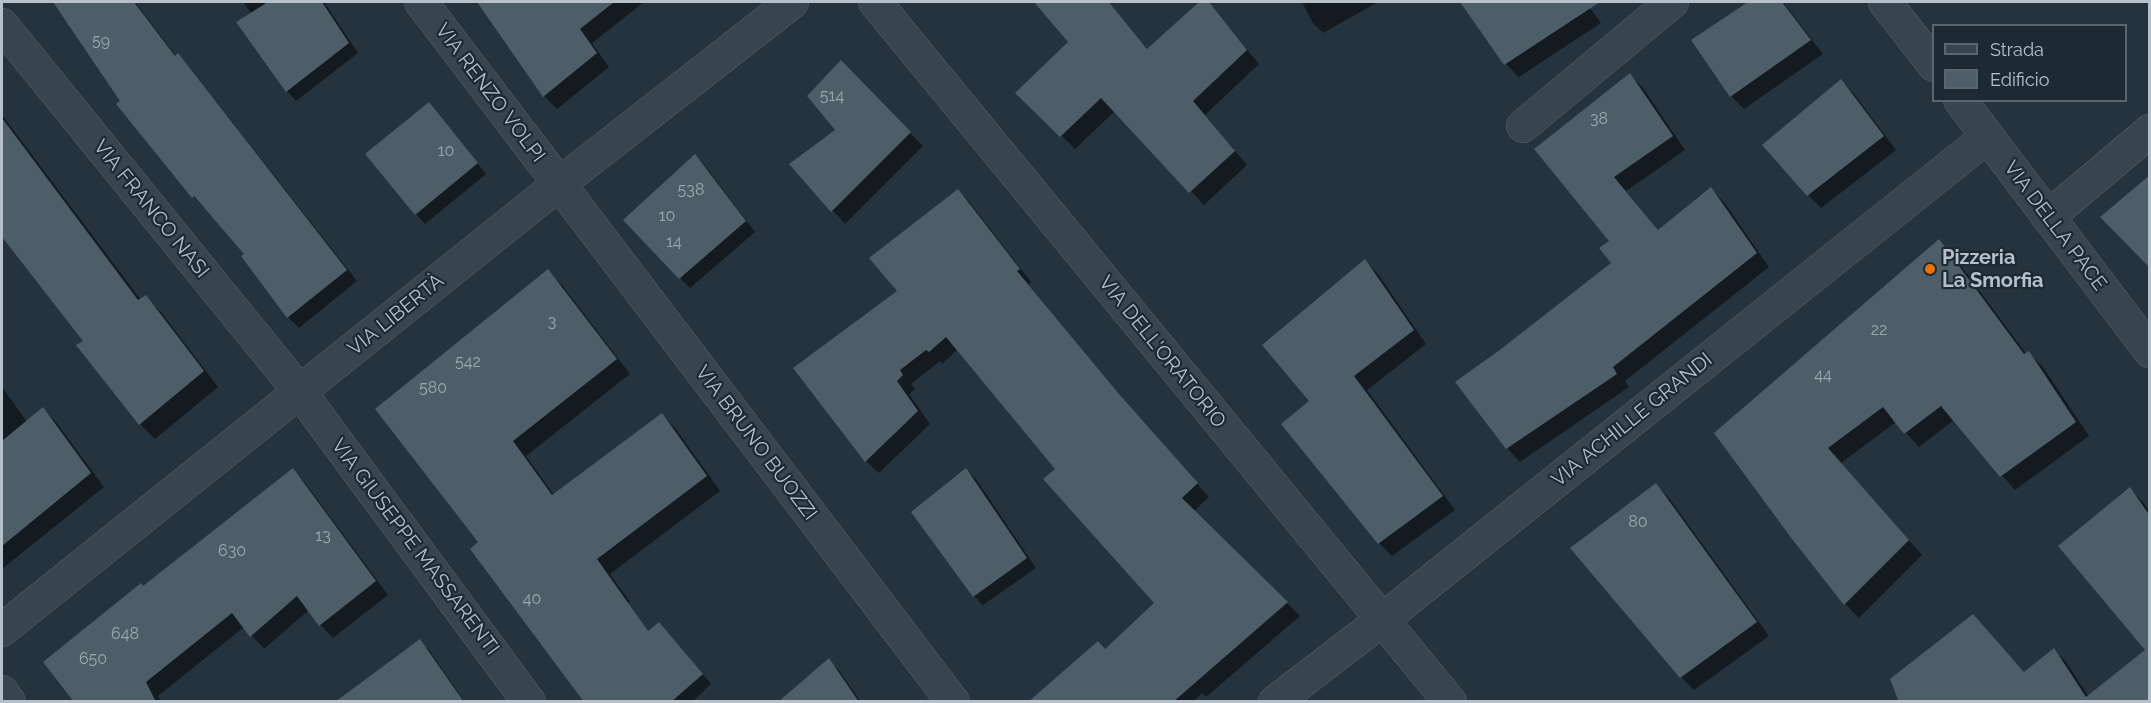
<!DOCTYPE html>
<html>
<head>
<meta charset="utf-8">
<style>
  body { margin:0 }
  #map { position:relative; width:2151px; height:703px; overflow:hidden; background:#25333e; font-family:Raleway,sans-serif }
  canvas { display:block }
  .frame { position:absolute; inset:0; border:3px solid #b5c0c9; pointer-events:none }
  .legend { position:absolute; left:1932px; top:24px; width:195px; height:78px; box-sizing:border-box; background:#1e2a33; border:2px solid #5a666f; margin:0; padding:8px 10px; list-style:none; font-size:18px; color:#b5c0c9 }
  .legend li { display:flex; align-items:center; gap:12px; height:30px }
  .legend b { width:30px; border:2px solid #5a666f }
</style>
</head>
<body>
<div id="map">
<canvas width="2151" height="703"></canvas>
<div class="frame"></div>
<ul class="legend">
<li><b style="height:8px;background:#39454e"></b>Strada</li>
<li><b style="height:16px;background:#4e5e69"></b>Edificio</li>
</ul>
</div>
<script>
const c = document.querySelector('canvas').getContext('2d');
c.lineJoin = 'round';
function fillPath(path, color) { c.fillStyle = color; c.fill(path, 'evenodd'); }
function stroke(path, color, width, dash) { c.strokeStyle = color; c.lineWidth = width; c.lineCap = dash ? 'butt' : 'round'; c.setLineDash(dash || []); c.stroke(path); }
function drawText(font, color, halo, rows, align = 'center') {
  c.font = font + ' Raleway,sans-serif'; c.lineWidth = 4.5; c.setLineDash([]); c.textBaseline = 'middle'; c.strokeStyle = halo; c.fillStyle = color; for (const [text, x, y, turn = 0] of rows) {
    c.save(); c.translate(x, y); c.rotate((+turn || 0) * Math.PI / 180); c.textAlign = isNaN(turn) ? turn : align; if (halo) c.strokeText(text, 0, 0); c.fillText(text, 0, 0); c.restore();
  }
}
fillPath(new Path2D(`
  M55,2H135L176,56L178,55L188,66L357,281L299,328L288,317L246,254L194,197L118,104L122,101Z
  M243,2H324L358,53L296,101L287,91L238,23L252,14Z
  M478,2H644L592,43L609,67L557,109L544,96Z
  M1046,2H1109L1148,50L1201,2H1208L1259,64L1205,115L1247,165L1204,205L1115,111L1075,149L1018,93L1070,42L1040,6Z
  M1302,2H1378L1323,33L1313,23Z
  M1461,2H1593L1588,5L1601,23L1519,77L1506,64Z
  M1750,2H1783L1823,54L1744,109L1731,96L1693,40Z
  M841,63L923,146L845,224L791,165L837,130Z
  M1630,75L1643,88L1685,150L1626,191L1659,231L1711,189L1724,202L1769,267L1625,381L1629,387L1520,462L1507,448L1502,350L1613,264L1611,241L1536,149Z
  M1841,81L1854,94L1896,150L1821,208L1808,195Z
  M438,114L486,174L425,224L416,214Z
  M2,115L141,300L146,297L161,312L218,387L155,439L140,424L79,345L85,341L2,234Z
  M695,156L705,166L755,232L690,288L625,221Z
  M958,190L970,203L1031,282L1029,285L1131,409L1209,497L1194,511L1300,616L1206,697L1202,693L1193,702H1045L1106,651L1157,603L1057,470L958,349L942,364L940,361L911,384L915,389L909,394L930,424L879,473L866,461L900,291Z
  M1939,241L1953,255L2027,355L2029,353L2043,367L2089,436L2015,490L1954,420L1919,447L1896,422L1841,463L1922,555L1859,618L1845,604L1793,538L1716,433Z
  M1365,261L1378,274L1426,344L1367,390L1455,510L1392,556L1379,543L1311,401Z
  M548,271L562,285L630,374L526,456L554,495L662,415L676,429L720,491L610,574L630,602L556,657L480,542Z
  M2,387L27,422L43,409L56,422L104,487L2,569Z
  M293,470L306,484L388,595L333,638L320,625L309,610L264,649L244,627L158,696L161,702H76L143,588Z
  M966,470L976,479L1036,568L983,605L974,596Z
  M1656,485L1669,498L1769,636L1694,690L1681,677Z
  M2130,489L2142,501L2150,512V702H1900L1973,616L2025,673L2054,650L2066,662L2089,697L2147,650Z
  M674,640L711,684L692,702H585Z
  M419,641L429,650L465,702H362Z
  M828,660L838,669L861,702H781Z`), '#0007');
fillPath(new Path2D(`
  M53,2H134L175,56L178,53L347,270L287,318L241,256L244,254L194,196L192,198L116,104L120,101Z
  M268,2H322L349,43L286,92L236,22Z
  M477,2H614L580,29L597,53L543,97Z
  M1034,2H1109L1147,49L1199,2H1209L1247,50L1193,101L1235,151L1189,193L1101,98L1060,137L1015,93L1068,42Z
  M1460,2H1600L1504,65Z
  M1748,2H1782L1811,40L1730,97L1691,40Z
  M841,60L911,132L831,212L789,164L835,130L807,96Z
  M1630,73L1673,136L1614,177L1658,230L1711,187L1757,253L1613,367L1617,374L1506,449L1455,382L1501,349L1611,263L1599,248L1609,241L1534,149Z
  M1841,79L1884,136L1807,196L1762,145Z
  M429,102L478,163L415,215L365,154Z
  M2,118L138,300L146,295L204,371L139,425L76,345L83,341L2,237Z
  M695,154L746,221L679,279L623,220Z
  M2150,175V268L2100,217Z
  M958,189L1020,269L1017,271L1119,394L1198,483L1182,498L1288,602L1173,702H1028L1098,641L1105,649L1154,603L1043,479L1055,469L946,337L929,352L926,350L900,370L903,375L897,381L918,411L865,462L793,368L897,291L869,258Z
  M1939,239L2024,354L2029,351L2076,422L2000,477L1941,406L1904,434L1883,407L1828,448L1909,540L1844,605L1792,539L1714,433Z
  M1365,259L1414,330L1354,376L1443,496L1378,544L1281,424L1309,401L1262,345Z
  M548,269L617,359L513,441L552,495L662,413L707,476L597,559L648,631L659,622L703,674L671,702H584L470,549L478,542L375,409Z
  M43,407L91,473L2,546V441Z
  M293,468L376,581L319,626L297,596L250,637L232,613L146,682L156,702H74L43,662L141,583L143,586Z
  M966,468L1027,558L973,597L911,512Z
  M1656,483L1757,622L1680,678L1570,548Z
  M2130,487L2150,516V702H1899L1890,679L1973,614L2024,672L2054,648L2086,697L2145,650L2058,546Z
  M420,639L464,702H335Z
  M829,658L859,702H778Z`), '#4e5e69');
const minor = new Path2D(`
  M421,2L953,702
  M875,2L1450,702
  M1885,2L1934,65
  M2,25L300,392L529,702
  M1960,100L2150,351
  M1523,126L1672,2
  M2048,217L2150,131
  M2,630L559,184L792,2
  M2,692L9,702
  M1275,702L1382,620L1987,137`);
stroke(minor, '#57636c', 34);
stroke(minor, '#39454e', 33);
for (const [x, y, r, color] of [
  [1930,269,6,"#e8710a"]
]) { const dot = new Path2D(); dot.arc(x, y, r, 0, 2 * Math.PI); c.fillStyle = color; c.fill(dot); stroke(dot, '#1e2a33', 2); }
drawText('16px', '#9ba8b1', null, [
  ["59",101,41],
  ["514",832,96],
  ["38",1599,119],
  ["10",446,151],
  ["538",691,190],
  ["10",667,216],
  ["14",674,242],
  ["3",552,322],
  ["22",1879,330],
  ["542",468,362],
  ["44",1823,375],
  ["580",433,388],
  ["80",1638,522],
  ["13",323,536],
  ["630",232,551],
  ["40",532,599],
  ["648",125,634],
  ["650",93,659]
]);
drawText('20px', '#b5c0c9', '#1e2a33', [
  ["VIA RENZO VOLPI",490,93,53],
  ["VIA FRANCO NASI",151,209,51],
  ["VIA DELLA PACE",2055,226,53],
  ["VIA LIBERTÀ",396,315,-39],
  ["VIA DELL'ORATORIO",1162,352,51],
  ["VIA ACHILLE GRANDI",1632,420,-39],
  ["VIA BRUNO BUOZZI",756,443,53],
  ["VIA GIUSEPPE MASSARENTI",415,547,53]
]);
drawText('bold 20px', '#b5c0c9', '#1e2a33', [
  ["Pizzeria",1942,258],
  ["La Smorfia",1942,281]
], 'left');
</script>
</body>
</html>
